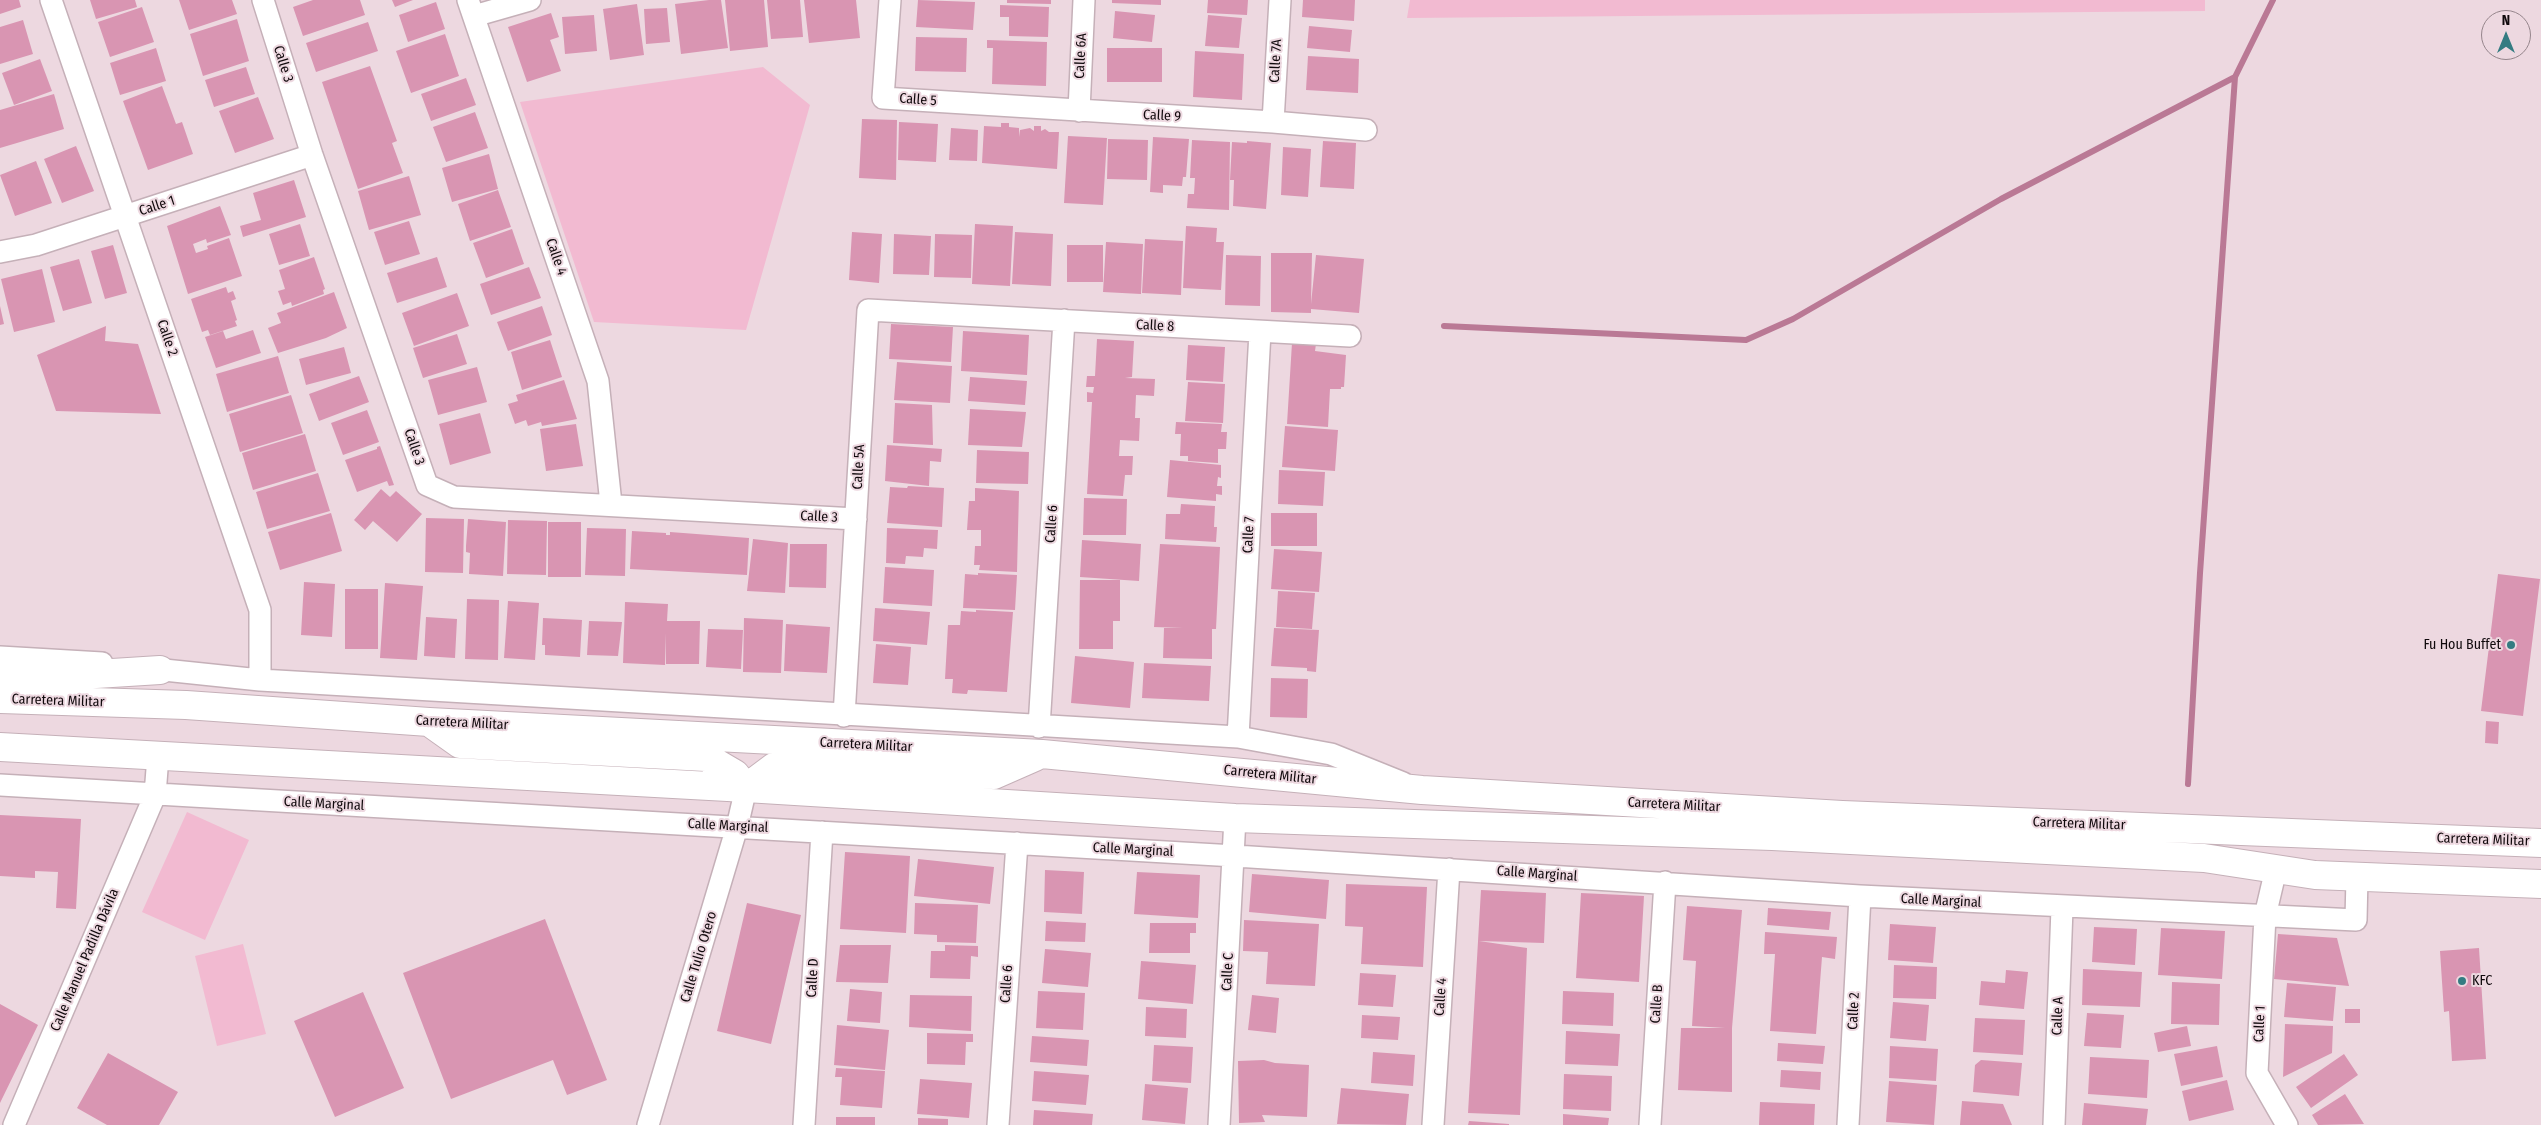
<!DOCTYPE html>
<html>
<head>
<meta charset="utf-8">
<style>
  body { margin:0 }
  #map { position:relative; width:2541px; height:1125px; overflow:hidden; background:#edd8e0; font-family:"Fira Sans Condensed",sans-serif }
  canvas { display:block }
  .north { position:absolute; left:2481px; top:10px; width:50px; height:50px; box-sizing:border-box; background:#edd8e0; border:1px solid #95858b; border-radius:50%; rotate:0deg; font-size:14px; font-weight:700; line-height:20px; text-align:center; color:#10090c }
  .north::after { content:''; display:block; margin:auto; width:18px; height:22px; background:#347c82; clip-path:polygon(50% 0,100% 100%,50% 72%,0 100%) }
</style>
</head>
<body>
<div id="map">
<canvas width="2541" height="1125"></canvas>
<div class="north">N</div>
</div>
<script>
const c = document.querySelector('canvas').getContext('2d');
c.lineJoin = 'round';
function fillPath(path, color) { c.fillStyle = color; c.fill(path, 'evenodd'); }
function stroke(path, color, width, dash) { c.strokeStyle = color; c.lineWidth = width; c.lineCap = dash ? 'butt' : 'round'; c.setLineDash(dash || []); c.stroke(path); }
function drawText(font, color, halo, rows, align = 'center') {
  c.font = font + ' "Fira Sans Condensed",sans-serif'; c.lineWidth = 4; c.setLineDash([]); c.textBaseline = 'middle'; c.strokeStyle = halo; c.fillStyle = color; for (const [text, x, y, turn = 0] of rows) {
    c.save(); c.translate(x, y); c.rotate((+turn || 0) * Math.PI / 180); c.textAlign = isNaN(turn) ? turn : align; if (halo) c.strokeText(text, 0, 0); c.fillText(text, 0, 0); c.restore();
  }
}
fillPath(new Path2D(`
  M1410,0H2205V11L1407,18Z
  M763,67L810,105L746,330L594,322L520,102Z
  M187,812L249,840L205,940L142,912Z
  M243,944L266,1034L217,1046L195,956Z`), '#f2bad1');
stroke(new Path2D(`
  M1444,326L1746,340L1793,319L2001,199L2235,77
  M2188,784L2200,573L2235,77L2273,0`), '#ba7995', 6);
fillPath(new Path2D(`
  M0,0H19L21,7L0,14Z
  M90,0H135L137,7L96,19Z
  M179,0H232L237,14L189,30Z
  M313,0H360L365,15L303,36L293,7Z
  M392,0H413L395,7Z
  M709,0H721L728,48L681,54L675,4Z
  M725,0H764L768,47L730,51Z
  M767,0H800L803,37L771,39Z
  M804,0H856L860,38L809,43Z
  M918,0L975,2L973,30L916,27Z
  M1007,0H1051V4L1007,3Z
  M1112,0H1161V5L1112,3Z
  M1208,0H1248L1247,15L1207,13Z
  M1303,0H1355L1354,21L1302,17Z
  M436,2L445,29L408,42L399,15Z
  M637,4L644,55L610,60L603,9Z
  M1000,5L1049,7L1048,37L1009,36V17H1000Z
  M142,7L154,42L110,57L98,22Z
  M667,8L670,42L646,44L644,9Z
  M1115,11L1155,15L1152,42L1113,38Z
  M551,13L559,37L550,40L561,71L527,82L508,27Z
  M594,15L597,51L565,54L562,17Z
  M1208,15L1242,18L1239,48L1205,46Z
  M237,19L249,61L203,76L190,34Z
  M23,20L33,54L0,64V27Z
  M368,22L378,51L316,72L306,43Z
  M1309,26L1352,30L1350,52L1307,48Z
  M445,34L459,76L411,93L396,51Z
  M916,37L967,38L966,72L915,71Z
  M987,40L1047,42L1046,86L992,84L993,48H987Z
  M156,48L166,81L120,95L110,63Z
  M1107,48H1162V82H1107Z
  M1195,51L1244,54L1242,100L1193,97Z
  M1308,56L1359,59L1358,93L1306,90Z
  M40,59L52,91L14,105L2,73Z
  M370,66L397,141L392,143L403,173L358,189L322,82Z
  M246,67L255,94L214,107L205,80Z
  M466,78L476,105L431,121L421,94Z
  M162,86L176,124L182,122L193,154L148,170L123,101Z
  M54,94L64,129L0,148V110Z
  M258,97L274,139L235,153L219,111Z
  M475,112L488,148L446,162L433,127Z
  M862,119L897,120L896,180L859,178Z
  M899,122L938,124L936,162L898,160Z
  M1001,123H1009V127L1019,128V137L1020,130L1030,128L1034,131V126H1041V131L1045,129L1049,132H1059L1057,169L982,163L984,126L1001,127Z
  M951,128L978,130L977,161L949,160Z
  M1068,136L1107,138L1103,205L1064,203Z
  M1153,137L1189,139L1186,177H1183L1182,186L1163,185V193L1150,192Z
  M1108,139L1148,140L1147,180L1107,179Z
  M1192,140L1230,142L1229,210L1187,208L1188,194H1194L1195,178H1190Z
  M1247,141L1271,143L1266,209L1233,206L1234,180H1230L1232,142L1247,143Z
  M1323,141L1356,143L1354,189L1320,187Z
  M76,146L94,191L62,203L44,159Z
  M1283,147L1311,149L1308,197L1281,195Z
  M489,154L498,189L452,202L442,168Z
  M36,161L52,203L15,216L0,175Z
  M409,176L421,215L369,230L358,191Z
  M294,180L306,217L243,237L240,226L261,220L253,193Z
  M498,190L511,227L470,241L458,204Z
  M220,206L231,235L207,243L206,239L193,244L196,253L208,249L207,246L229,238L242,276L188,294L167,226Z
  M409,221L420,254L385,265L374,232Z
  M300,224L310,256L279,265L269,234Z
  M975,224L1013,226L1010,286L972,284Z
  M1186,226L1217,228L1216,242H1224L1221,290L1183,288Z
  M512,229L524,264L486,278L473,243Z
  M852,232L882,234L879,283L849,280Z
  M1015,232L1053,234L1051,286L1012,284Z
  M894,234L931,236L929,275L893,274Z
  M935,234L972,235L971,278L934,277Z
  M1145,239L1183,241L1181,295L1142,293Z
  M1106,242L1143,244L1141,294L1103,292Z
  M113,245L127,293L105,299L91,251Z
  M1067,245H1103V282H1067Z
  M1271,253H1312L1311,304L1316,255L1364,259L1359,313L1311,309V313L1271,312Z
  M1226,255L1261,256L1260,306L1225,305Z
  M314,257L325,289L323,290L324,294L292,306L291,302L283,305L278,291L285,289L279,270Z
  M437,257L447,287L397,303L387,273Z
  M79,259L92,303L63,311L50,267Z
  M529,267L541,298L491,315L480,284Z
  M42,269L55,322L14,332L1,279Z
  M226,287L228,293L233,291L236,299L231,301L237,320L235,321L237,326L210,335L208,330L202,332L191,299Z
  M334,292L347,328L326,338L278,353L268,328L281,323L277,313Z
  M457,293L469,326L414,346L402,313Z
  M0,306L4,324L0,325Z
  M542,306L552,335L508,351L497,322Z
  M891,324L953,327L951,362L889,359Z
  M106,326L105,341L138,344L161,414L56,411L37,355Z
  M253,330L261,353L216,368L205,337L223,331L226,339Z
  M963,331L1029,335L1027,375L961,371Z
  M457,334L467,364L423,378L413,348Z
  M1097,339L1134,341L1132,377L1125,378L1155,379L1154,396L1136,395L1135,418H1140L1139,441L1120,440L1119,456H1133L1132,475H1125L1123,496L1087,494L1092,402H1087V392L1093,393L1094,387H1086L1087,376H1095Z
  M550,340L562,377L522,390L511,352Z
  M1292,343L1316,344L1315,351L1346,355L1344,387H1341V389H1330L1328,427L1287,424Z
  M1188,345L1225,347L1223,382L1186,380Z
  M344,347L351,373L306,385L299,359Z
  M278,356L289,393L227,412L216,374Z
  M897,362L952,366L950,403L894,400Z
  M477,367L487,402L438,415L428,380Z
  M359,376L369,402L319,421L309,394Z
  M970,377L1027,381L1025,405L968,401Z
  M564,380L577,419L542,426L541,422L528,426L526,420L515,424L508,404L518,401L516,395Z
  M1188,382L1225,384L1223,423L1185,421Z
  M291,395L303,433L240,452L229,414Z
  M895,403L932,405L933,445L893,443Z
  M970,409L1026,412L1022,447L968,445Z
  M367,410L379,442L343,455L331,423Z
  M480,413L491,453L450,465L439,424Z
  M1176,422L1222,424L1221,432H1227L1226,449H1218V463L1188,461V456H1180L1181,434H1175Z
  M576,424L583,466L546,471L540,429Z
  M1285,426L1338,430L1335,471L1282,467Z
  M305,434L316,471L253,490L242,453Z
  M887,445L942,449L941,462L930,461L929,486L885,481Z
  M380,446L394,485L389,486L387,481L357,492L345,460L377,449V447Z
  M977,450L1029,452L1028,484L976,483Z
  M1170,460L1221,465V478L1218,477L1217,486H1222V495L1216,494V501L1167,497Z
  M1279,470L1325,472L1323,506L1278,504Z
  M318,473L330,511L267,529L256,492Z
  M908,486L944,488L942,527L887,523L890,487L907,488Z
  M975,488L1019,491L1017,572L979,570L980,565H974L975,546H981V530H967L969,501H975Z
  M381,489L390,497L396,491L422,514L397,542L373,521L365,530L354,520Z
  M1084,498L1127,499L1126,535H1083Z
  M1181,504L1215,506L1214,527H1217L1216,542L1165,539L1166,514H1180Z
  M331,513L342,551L280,570L268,532Z
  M1271,513H1317V546H1271Z
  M426,518L464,519L463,573L425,572Z
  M468,519L506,522L503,576L469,574L470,553L466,552V546Z
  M508,520L547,521L546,575L507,574Z
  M548,522H581V577H548Z
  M587,528L626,529L625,576L585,575Z
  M887,528L938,530L937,549L924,548L923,557L906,556L905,564L886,563Z
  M632,531L666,533V535H670V532L749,538L747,575L630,569Z
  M753,539L788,543L785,593L747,591Z
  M1082,540L1141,544L1139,581L1080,577Z
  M790,544H827L826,588L789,587Z
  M1160,544L1220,547L1216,629H1212V659L1163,658L1164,628H1183L1154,627Z
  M1274,549L1322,552L1319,592L1271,589Z
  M885,567L934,570L932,606L883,603Z
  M978,573L1017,575L1015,610L963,608L965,574L978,575Z
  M2498,574L2540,579L2523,716L2481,711Z
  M1080,580H1120V621H1113V649H1079Z
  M304,582L335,584L332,637L301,635Z
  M385,583L423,586L417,660L380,658Z
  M345,589H378V649H345Z
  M1278,591L1315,593L1312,629L1276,627Z
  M467,599L499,600L498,660L465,659Z
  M508,601L539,603L535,660L504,658Z
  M625,602L668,604L667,621H700L699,664H666V633L665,665L623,663Z
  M875,608L930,612L927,645L873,641Z
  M976,610L1013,612L1007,692L968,690L967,694L952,693L953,679H945L948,625H960L961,611L976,612Z
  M426,617L457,619L455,658L424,656Z
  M543,618L582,620L580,657L545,655V645H542Z
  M744,618L783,620L781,673L743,672Z
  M589,621L622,622L618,656L587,655Z
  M786,624L830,627L827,673L784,671Z
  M1274,628L1319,630L1316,672L1307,671V668L1271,666Z
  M708,629L743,630L741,669L706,667Z
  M876,644L911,647L908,685L873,683Z
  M1075,656L1134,662L1130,708L1071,703Z
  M1144,663L1211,666L1209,701L1142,698Z
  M1271,678L1308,679L1307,718L1270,717Z
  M2486,721L2499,722L2498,744L2485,743Z
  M0,815L81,819L76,909L56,908L58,872L35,871V878L0,876Z
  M845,852L910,856L906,933L840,929Z
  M918,859L994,867L990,904L914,896Z
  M1045,870L1084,872L1082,914L1044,912Z
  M1137,872L1200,875L1198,918L1134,914Z
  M1252,874L1329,880L1326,919L1249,912Z
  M1346,884L1427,887L1423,967L1361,964L1363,927L1345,926Z
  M1481,890L1546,893L1544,943L1479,941L1527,948L1520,1115L1468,1113Z
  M1581,893L1644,896L1639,982L1576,978Z
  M747,903L801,915L771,1044L717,1031Z
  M915,903L978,905L976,943L937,942V935L914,934Z
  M1687,906L1742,910L1732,1028V1092L1678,1090L1681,1028H1725L1692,1026L1696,961L1683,960Z
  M1768,908L1831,912L1829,930L1767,925Z
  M545,919L607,1080L567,1095L553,1060L451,1099L403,973Z
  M1244,920L1319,924L1315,986L1266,984L1268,952L1243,951Z
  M1046,921L1086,923L1085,942L1045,941Z
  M1150,923H1196V933H1190V953H1149Z
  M1890,924L1936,927L1933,963L1888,960Z
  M2094,927L2137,929L2135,965L2092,962Z
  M2161,928L2225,931L2222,979L2158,975Z
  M1765,932L1837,937L1835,959L1822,957L1816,1034L1770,1031L1775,954H1764Z
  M2278,934L2337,938L2349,986L2274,979Z
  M840,945H891L888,983L836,982Z
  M945,945L978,946V957L971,956L970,979L930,978L931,951H945Z
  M2479,948L2486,1059L2452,1061L2449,1011L2444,1012L2440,951Z
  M1045,949L1091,953L1088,987L1042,983Z
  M1141,961L1196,965L1193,1004L1138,999Z
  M1894,965L1937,967L1936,999L1893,998Z
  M2083,969L2142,972L2140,1007L2082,1005Z
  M2006,970L2028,972L2024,1009L1979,1005L1981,981L2005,983Z
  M1360,973L1396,975L1393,1007L1358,1005Z
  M2172,982L2220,984L2219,1025L2171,1024Z
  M2287,983L2336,987L2333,1021L2284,1017Z
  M850,989L882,992L880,1023L847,1021Z
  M1038,991L1085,993L1083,1030L1036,1028Z
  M1563,991L1614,993L1613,1026L1562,1024Z
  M363,992L404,1088L335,1117L294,1021Z
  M910,995L972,996L971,1031L909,1027Z
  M1252,995L1279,998L1276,1033L1248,1030Z
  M1893,1002L1929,1005L1926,1041L1890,1038Z
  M0,1004L38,1025L0,1103Z
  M1146,1007L1187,1009L1186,1038L1145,1036Z
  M2345,1009H2360V1023H2345Z
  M2087,1013L2124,1015L2121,1048L2084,1046Z
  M1362,1015L1400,1017L1398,1040L1361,1038Z
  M1975,1018L2025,1020L2023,1055L1973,1052Z
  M2285,1024L2333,1026L2332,1053L2283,1077Z
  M837,1025L889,1030L885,1070L834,1065Z
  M2187,1026L2191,1046L2158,1052L2154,1033Z
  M1566,1031L1620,1034L1618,1066L1565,1064Z
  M927,1033L973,1034V1042H966L965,1065L927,1064Z
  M1032,1036L1089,1040L1087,1066L1030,1062Z
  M1778,1043L1825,1046L1823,1064L1777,1061Z
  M1154,1045L1193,1047L1191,1083L1152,1081Z
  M1890,1046L1938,1049L1936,1081L1889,1078Z
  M2217,1046L2223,1077L2181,1086L2174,1054Z
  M1373,1052L1415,1055L1413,1086L1371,1083Z
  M108,1053L178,1092L159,1125H107L77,1108Z
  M2344,1054L2358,1075L2311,1108L2296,1087Z
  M2090,1057L2149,1060L2147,1098L2088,1094Z
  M1264,1060L1275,1063L1309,1065L1307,1117L1262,1115L1265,1122L1239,1123L1238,1061Z
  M1981,1060L2022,1063L2019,1096L1973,1092L1975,1065Z
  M836,1068L885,1071L882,1108L840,1105L842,1077H835Z
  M1781,1070L1821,1072L1820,1090L1780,1087Z
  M1034,1071L1089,1075L1086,1105L1032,1101Z
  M1564,1074L1612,1076L1611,1111L1563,1109Z
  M920,1079L972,1083L969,1118L917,1114Z
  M2227,1080L2234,1110L2189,1121L2182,1091Z
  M1889,1081L1937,1085L1934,1125L1886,1122Z
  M1145,1084L1188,1088L1185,1124L1142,1120Z
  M1341,1088L1409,1094L1406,1125L1337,1124Z
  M2345,1094L2364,1124L2318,1125L2312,1115Z
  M1962,1101L2003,1104L2012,1125H1960Z
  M1760,1102L1815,1104L1814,1125H1759Z
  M2084,1103L2148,1109L2146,1125H2082Z
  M1034,1110L1093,1114L1092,1125H1033Z
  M1563,1114L1609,1118L1608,1125H1563Z
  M836,1117H875V1125H836Z
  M918,1118L948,1119V1125H918Z
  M1469,1121L1509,1124V1125H1468Z`), '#d995b2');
const street = new Path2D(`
  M51,0L260,610V680
  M263,0L312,155L427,485L454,497L856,519
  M468,0L598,381L611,504
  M890,0L883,98L1273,122L1366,130
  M474,16L530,0
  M1079,111L1084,0
  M1273,122L1280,0
  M0,252L36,245L312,155
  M0,657L102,663
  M145,668L260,680L1238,737L1331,754L1403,783
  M844,716L868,310L1350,336
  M1039,727L1064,320
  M1238,737L1260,332
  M0,785L1235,856L1860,896L2356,920L2357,877
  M2276,869L2265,916L2257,1073L2287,1125
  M14,1125L155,795L158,756
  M648,1125L737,827L746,788
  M804,1125L822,832
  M998,1125L1017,843
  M1219,1125L1235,818
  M1433,1125L1449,869
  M1650,1125L1665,882
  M1848,1125L1860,896
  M2054,1125L2062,908`);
const secondary = new Path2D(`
  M0,680L160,670
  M0,699L186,705L429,722L1042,754L1422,790L1842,815L2541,843
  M429,722L460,744L706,757L735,774L746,788
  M0,747L746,788L1235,818L1772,836L2204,858L2315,875L2541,884
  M746,788L774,767L784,764L994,775L1035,757`);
stroke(street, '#c5b0b8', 24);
stroke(secondary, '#c5b0b8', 30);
stroke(street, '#fff', 21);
stroke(secondary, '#fff', 28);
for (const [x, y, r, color] of [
  [2511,645,5,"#347c82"],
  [2462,981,5,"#347c82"]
]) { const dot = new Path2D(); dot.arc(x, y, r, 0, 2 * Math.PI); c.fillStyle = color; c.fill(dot); stroke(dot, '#edd8e0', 2); }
drawText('14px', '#10090c', '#edd8e0', [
  ["Calle 6A",1081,56,-87],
  ["Calle 7A",1276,61,-87],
  ["Calle 3",283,64,73],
  ["Calle 5",918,100,4],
  ["Calle 9",1162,116,3],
  ["Calle 1",157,206,-18],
  ["Calle 4",556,257,71],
  ["Calle 8",1155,326,3],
  ["Calle 2",167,338,71],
  ["Calle 3",414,447,71],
  ["Calle 5A",859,467,-87],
  ["Calle 3",819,517,3],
  ["Calle 6",1052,524,-86],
  ["Calle 7",1249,535,-87],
  ["Carretera Militar",58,701,2],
  ["Carretera Militar",462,723,3],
  ["Carretera Militar",866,745,3],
  ["Carretera Militar",1270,775,6],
  ["Calle Marginal",324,804,3],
  ["Carretera Militar",1674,805,3],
  ["Carretera Militar",2079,824,2],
  ["Calle Marginal",728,826,3],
  ["Carretera Militar",2483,840,2],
  ["Calle Marginal",1133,850,3],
  ["Calle Marginal",1537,874,4],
  ["Calle Marginal",1941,901,3],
  ["Calle Tulio Otero",699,957,-73],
  ["Calle Manuel Padilla Dávila",85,960,-67],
  ["Calle C",1228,972,-87],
  ["Calle D",813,978,-87],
  ["Calle 6",1007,984,-86],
  ["Calle 4",1441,997,-86],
  ["Calle B",1657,1004,-86],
  ["Calle 2",1854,1011,-87],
  ["Calle A",2058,1016,-88],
  ["Calle 1",2260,1024,-87]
]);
drawText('14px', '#10090c', '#edd8e0', [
  ["Fu Hou Buffet",2501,645],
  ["KFC",2472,981,"left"]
], 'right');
</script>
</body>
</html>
